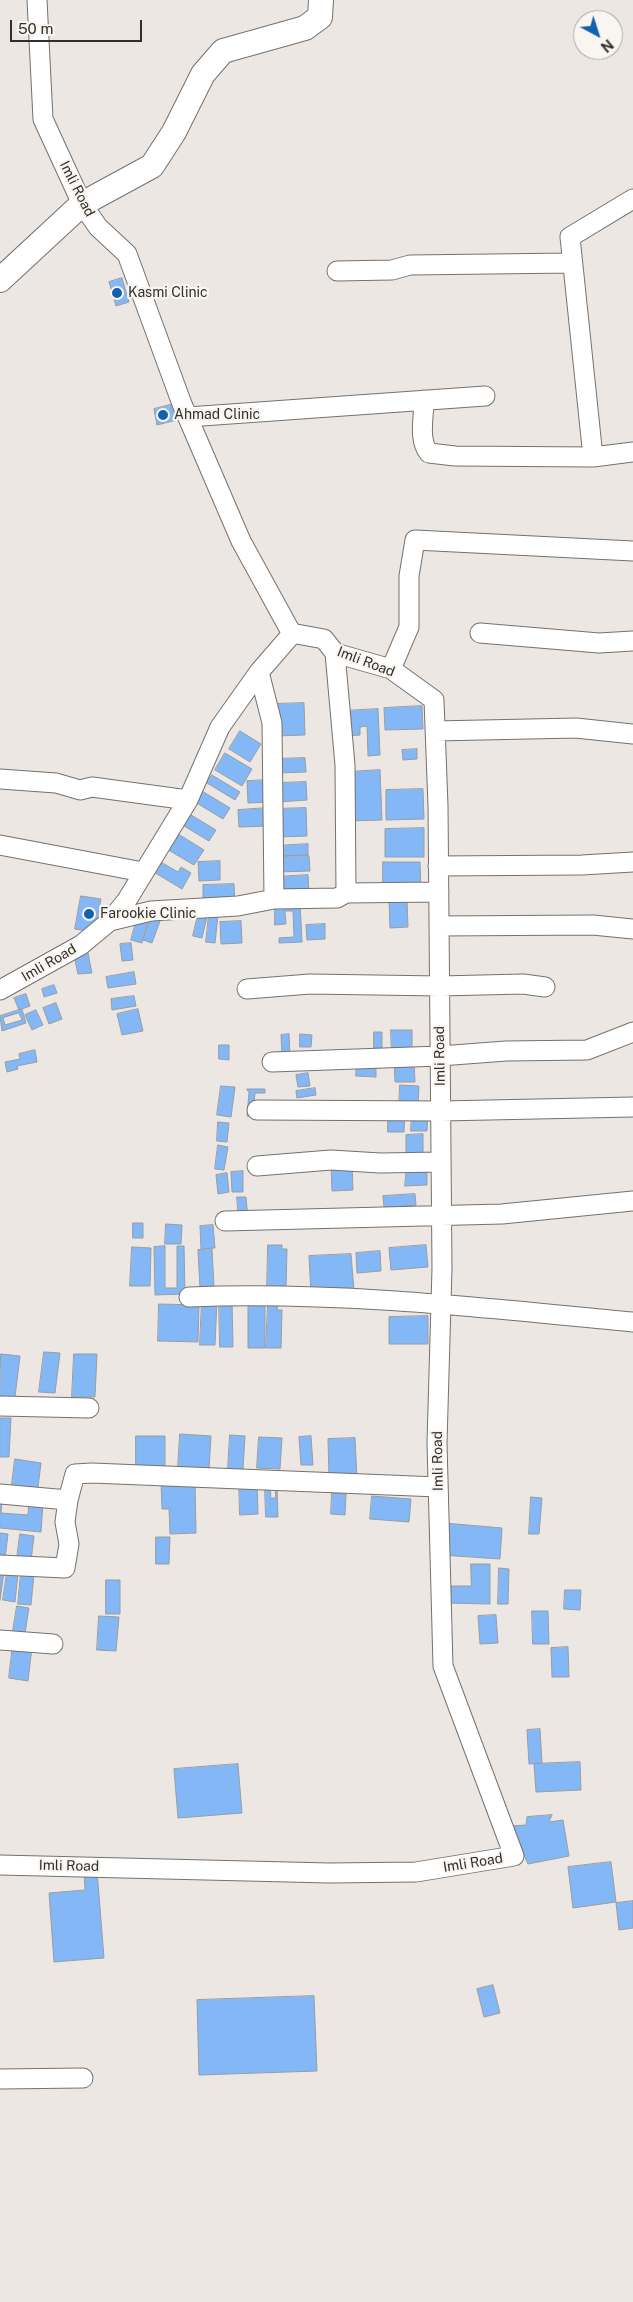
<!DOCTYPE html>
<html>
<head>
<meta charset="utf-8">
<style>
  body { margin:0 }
  #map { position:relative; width:633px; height:2302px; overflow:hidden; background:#ece7e3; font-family:"Public Sans",sans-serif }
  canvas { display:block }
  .north { position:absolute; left:573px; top:10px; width:50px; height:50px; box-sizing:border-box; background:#f9f5f0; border:1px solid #a9a6a2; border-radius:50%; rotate:140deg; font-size:14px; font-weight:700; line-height:20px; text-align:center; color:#312f2d }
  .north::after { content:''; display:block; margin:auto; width:18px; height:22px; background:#1261b0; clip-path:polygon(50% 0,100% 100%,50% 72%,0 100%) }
  .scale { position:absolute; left:10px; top:20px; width:132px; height:22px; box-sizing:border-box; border:2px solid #312f2d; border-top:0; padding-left:6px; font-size:15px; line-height:18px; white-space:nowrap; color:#312f2d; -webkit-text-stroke:4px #f9f5f0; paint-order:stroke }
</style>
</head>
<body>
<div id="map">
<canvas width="633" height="2302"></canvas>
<div class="north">N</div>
<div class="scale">50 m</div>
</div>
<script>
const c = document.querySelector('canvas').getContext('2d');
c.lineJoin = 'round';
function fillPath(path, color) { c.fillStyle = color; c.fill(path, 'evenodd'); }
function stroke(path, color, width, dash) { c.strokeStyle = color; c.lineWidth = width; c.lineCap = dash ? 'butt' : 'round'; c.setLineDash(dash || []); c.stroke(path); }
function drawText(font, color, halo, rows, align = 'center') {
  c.font = font + ' "Public Sans",sans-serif'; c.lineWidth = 4.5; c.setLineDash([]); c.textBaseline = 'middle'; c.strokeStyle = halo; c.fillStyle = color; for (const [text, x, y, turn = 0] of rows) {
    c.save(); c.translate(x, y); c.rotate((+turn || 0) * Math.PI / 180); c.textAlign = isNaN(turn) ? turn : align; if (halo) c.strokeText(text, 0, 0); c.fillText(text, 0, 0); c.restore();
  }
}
const building = new Path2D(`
  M122,278L129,302L116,306L109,282Z
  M174,404L177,420L157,425L154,409Z
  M304,703L305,735L276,736L275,704Z
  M422,706L423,729L385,730L384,708Z
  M378,709L380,755L368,756L367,726L360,727V735L345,736L344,711Z
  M240,731L261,744L250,762L229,749Z
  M417,749V759L403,760L402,750Z
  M225,753L252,769L242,786L215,770Z
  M305,758L306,772L277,773L276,759Z
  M380,770L382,820L350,821L348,772Z
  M212,775L240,792L235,800L207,783Z
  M269,780V802L248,803L247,781Z
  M306,782L307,800L278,802L277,783Z
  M423,789L424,819L386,820V790Z
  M202,791L230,808L223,819L195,802Z
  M268,808V826L239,827L238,810Z
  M306,808L307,836L278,837L276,809Z
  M186,812L216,830L209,841L179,823Z
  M424,828V857H385V829Z
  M175,832L204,850L194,865L165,848Z
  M308,844V855L277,856L276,846Z
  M309,856L310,871L277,872V857Z
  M159,861L178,872L181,867L191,873L182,889L152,871Z
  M220,861V880L199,881L198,862Z
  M383,862H420L421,893H383Z
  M308,875L309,893L276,894L275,877Z
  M234,884L235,903L203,904V885Z
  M81,896L101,899L95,932L75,929Z
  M407,900L408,927L390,928L389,901Z
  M275,901L300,902L302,942L279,943V938L294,937L293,911H285L286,924L275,925Z
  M138,915L149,918L142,943L131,940Z
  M198,915L207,917L202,938L193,936Z
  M209,915H218L215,943L206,942Z
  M151,918L160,921L152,943L143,940Z
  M241,921L242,943L221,944L220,922Z
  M325,924V939L307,940L306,925Z
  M131,943L133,960L122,961L120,944Z
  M87,948L92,973L78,974L74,956Z
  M134,972L136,984L108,988L106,977Z
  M54,985L57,993L44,997L42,989Z
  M26,994L30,1006L19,1010L14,998Z
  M134,996L136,1006L112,1010L111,999Z
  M56,1003L62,1019L49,1024L43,1008Z
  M22,1009L26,1023L2,1031L0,1016ZM19,1013L22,1020L5,1025L3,1018Z
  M138,1009L143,1031L122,1035L117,1014Z
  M36,1010L43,1025L32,1030L25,1015Z
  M391,1030H412V1055H392Z
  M374,1032H382V1048H374Z
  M289,1034L290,1055L282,1056L281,1035Z
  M300,1034L312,1035L311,1047H300Z
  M219,1045H229V1060L219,1059Z
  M35,1050L37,1062L17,1066L18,1069L7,1072L5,1062L20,1059L19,1054Z
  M357,1059H376V1077L356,1076Z
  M414,1059L415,1082H395L394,1060Z
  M308,1073L310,1086L298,1087L296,1075Z
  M400,1085L419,1086L418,1108H399Z
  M221,1086L235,1087L231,1117L217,1115Z
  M315,1088L316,1095L297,1098L296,1091Z
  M247,1089H265V1093H255L253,1113L264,1117L247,1116L249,1093Z
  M388,1112H405L404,1132H388Z
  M412,1112L428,1113L427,1131H411Z
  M218,1122L229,1123L227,1142L217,1141Z
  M423,1134V1158H406V1135Z
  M218,1145L228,1147L224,1170L215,1169Z
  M352,1164L353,1190L332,1191L331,1165Z
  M407,1166H427V1185L405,1186Z
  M243,1171V1192H232L231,1172Z
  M227,1173L229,1192L218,1194L216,1175Z
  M415,1194L416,1205L384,1208L383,1196Z
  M237,1197H246L248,1219L239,1220Z
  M133,1223H143V1238H133Z
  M166,1224L182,1225L181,1244H165Z
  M213,1225L215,1248L201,1249L200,1226Z
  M268,1245H282V1249H287L286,1291H267Z
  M426,1245L428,1267L391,1270L389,1248Z
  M165,1246V1288H177V1246H184L185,1294L155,1295L154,1247Z
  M132,1247L151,1248L150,1286H130Z
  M212,1249L214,1287L200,1288L198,1250Z
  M380,1251L381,1271L357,1273L356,1253Z
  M351,1254L354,1291L311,1294L309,1256Z
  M202,1300H217L215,1345H200Z
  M219,1300H232L233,1347H220Z
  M268,1303H278L277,1310H282L281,1348H266Z
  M159,1304L199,1305L198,1342L158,1341Z
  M265,1305V1348H248V1306Z
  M428,1316V1344H389V1317Z
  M44,1352L60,1353L55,1393L39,1392Z
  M1,1354L20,1356L15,1397L0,1396Z
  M74,1354H97L95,1397H72Z
  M0,1418H11L9,1457H0Z
  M180,1434L211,1436L209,1470L178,1469Z
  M230,1435L245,1436L243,1469H228Z
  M136,1436H165V1472H136Z
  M311,1436L313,1465H301L299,1437Z
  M259,1437L282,1438L280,1469L257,1468Z
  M355,1438L357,1478L329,1479L328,1439Z
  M15,1459L41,1463L37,1495L11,1492Z
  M195,1482L196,1533L170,1534L169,1509H162L161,1483Z
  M239,1482H257L258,1514L240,1515Z
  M265,1487H277L278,1517H266ZM271,1489H275L276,1498H271Z
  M332,1493L346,1494L345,1515L331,1514Z
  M372,1496L411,1499L409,1522L370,1519Z
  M531,1497L542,1498L539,1534H529Z
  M0,1500H2L1,1513L28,1515L29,1501L43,1503L41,1532L0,1528Z
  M444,1523L502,1528L500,1559L441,1555Z
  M0,1533L8,1534L4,1567H0Z
  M20,1534L34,1536L30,1569L16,1567Z
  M156,1537H170L169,1564H156Z
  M471,1564H490V1604L445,1603V1586H471Z
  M499,1568L509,1569L508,1604H498Z
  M0,1572H4L0,1600Z
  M7,1572L18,1573L15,1602L3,1600Z
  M21,1573L34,1574L31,1605L18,1604Z
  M106,1580H120V1614H106Z
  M565,1590H581L580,1610L564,1609Z
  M17,1606L29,1608L24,1639L12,1637Z
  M532,1611H548L549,1644H533Z
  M496,1615L498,1643L480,1644L478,1616Z
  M99,1616L119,1617L116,1651L97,1650Z
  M13,1644L32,1647L28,1681L9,1678Z
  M568,1647L569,1677H552L551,1648Z
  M540,1729L542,1763L529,1764L527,1730Z
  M580,1762L581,1790L536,1792L534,1764Z
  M238,1764L242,1813L178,1818L174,1769Z
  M552,1815L549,1822L563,1820L569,1856L528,1864L511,1826L526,1825L527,1817Z
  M611,1862L616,1902L573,1908L568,1867Z
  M97,1870L104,1958L54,1962L49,1893L85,1890L84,1871Z
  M633,1901V1928L619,1930L616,1903Z
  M493,1985L500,2013L484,2017L477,1989Z
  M314,1996L317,2071L199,2075L197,2000Z`);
fillPath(building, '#83b7f5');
stroke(building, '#9a9da2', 1);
const minor = new Path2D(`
  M337,271L392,270L410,265L571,263
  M424,400C424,417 418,440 429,453L455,456L593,457L633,452
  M188,417L485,396
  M593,457L570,237L633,199
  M480,633L599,643L633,641
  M335,653L345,765L346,893
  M391,669L409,627V576L415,540L633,551
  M259,672L272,723L274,899
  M435,731L576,728L633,734
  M0,779L56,783L80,790L92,787L188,800
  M0,845L143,872
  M438,866L582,865L633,862
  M110,921L151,911L238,906L274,899L337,898L346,893L439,892
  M439,926L593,925L633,929
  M247,989L310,984L440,986L523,984L545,987
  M0,990L81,945L110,921L127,900L188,800L220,727L259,672L292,634L241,541L182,404L127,254L98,227L82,204L43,119L37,0
  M272,1062L440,1056L506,1051L587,1050L633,1032
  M257,1110L441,1111L633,1107
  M257,1166L331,1160L380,1163L441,1162
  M225,1221L502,1214L633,1201
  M189,1297C337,1291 486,1308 633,1322
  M0,1406L89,1408
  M0,1494L68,1500
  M0,1565L65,1568L69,1544L65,1522L68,1500L75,1474L92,1473L438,1487
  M0,1640L53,1644
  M0,1865L329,1873L416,1872L514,1856L443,1666L437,1443L442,1268L438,806L434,700L391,669L335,653L324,639L291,633
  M0,2079L83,2078`);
const tertiary = new Path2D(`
  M0,280L82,204L152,166L174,132L203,74L223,51L305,28L320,17L321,0`);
stroke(minor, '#75716d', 21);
stroke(tertiary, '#75716d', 26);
stroke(minor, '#fff', 19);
stroke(tertiary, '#fff', 24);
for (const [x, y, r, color] of [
  [117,293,6,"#1261b0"],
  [163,415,6,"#1261b0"],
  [89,914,6,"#1261b0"]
]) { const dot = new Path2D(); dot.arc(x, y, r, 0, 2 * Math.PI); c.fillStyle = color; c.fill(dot); stroke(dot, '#f9f5f0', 2); }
drawText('14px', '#312f2d', '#f9f5f0', [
  ["Imli Road",77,189,63],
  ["Imli Road",366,662,21],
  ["Imli Road",49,963,-30],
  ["Imli Road",440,1056,-91],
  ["Imli Road",438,1461,-91],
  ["Imli Road",473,1863,-9],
  ["Imli Road",69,1866,1]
]);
drawText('14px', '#312f2d', '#f9f5f0', [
  ["Kasmi Clinic",128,293],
  ["Ahmad Clinic",174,415],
  ["Farookie Clinic",100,914]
], 'left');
</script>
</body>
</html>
